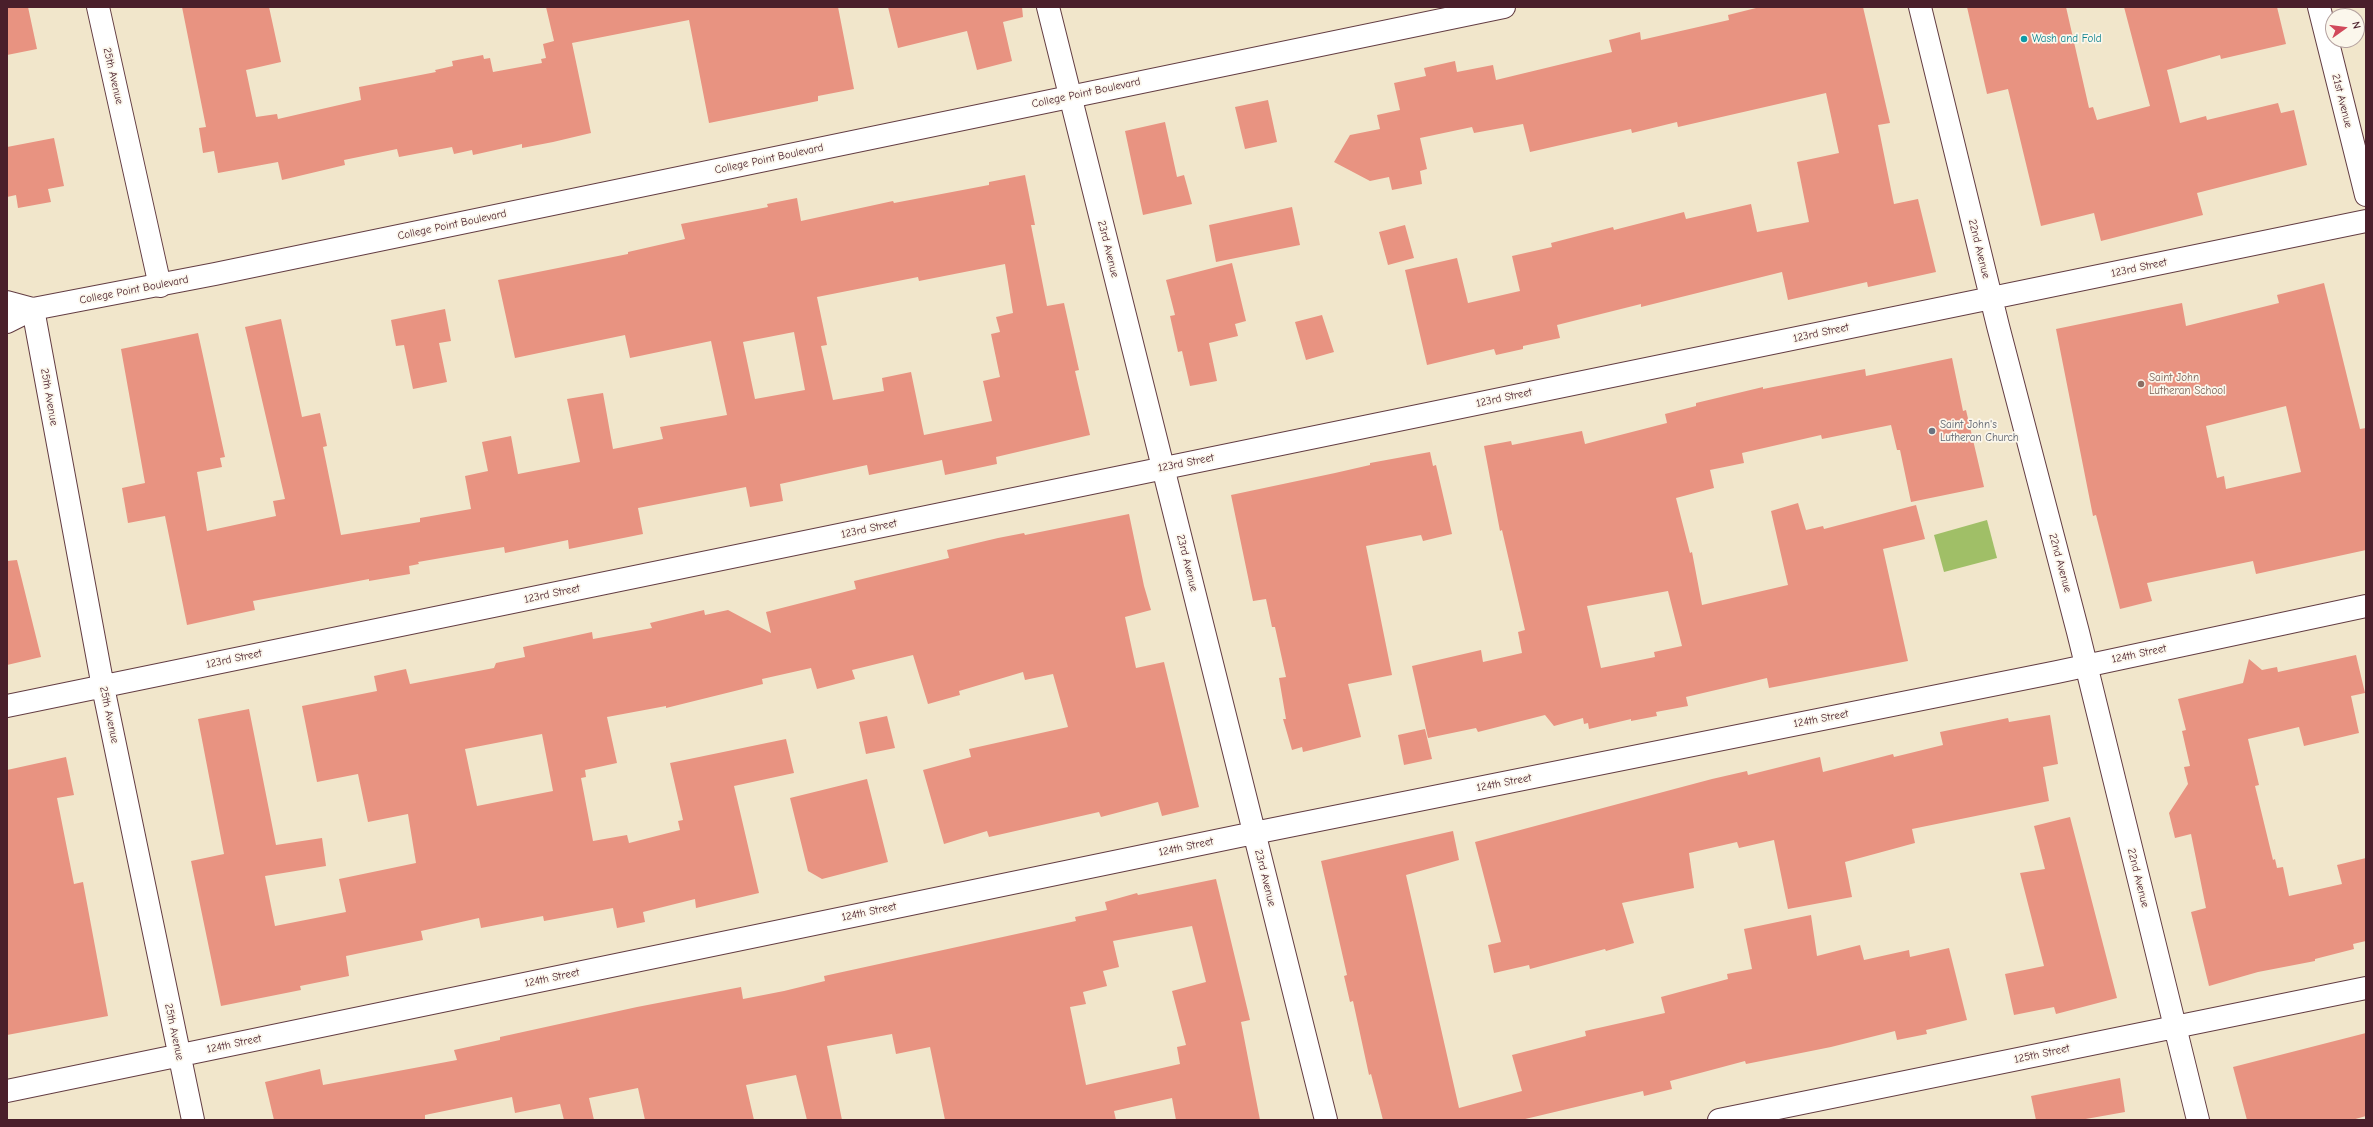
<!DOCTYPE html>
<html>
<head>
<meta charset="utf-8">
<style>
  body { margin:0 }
  #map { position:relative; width:2373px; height:1127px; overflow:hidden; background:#f1e6cb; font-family:"Comic Neue",sans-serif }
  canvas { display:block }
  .frame { position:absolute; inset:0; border:8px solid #4a1f2b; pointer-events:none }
  .north { position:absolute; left:2325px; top:8px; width:40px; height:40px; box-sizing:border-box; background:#fbf7ec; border:1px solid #b4a19f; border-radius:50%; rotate:76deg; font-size:11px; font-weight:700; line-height:16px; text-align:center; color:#4a1f2b }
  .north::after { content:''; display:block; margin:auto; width:14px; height:18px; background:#d1495b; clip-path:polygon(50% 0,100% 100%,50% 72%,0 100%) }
</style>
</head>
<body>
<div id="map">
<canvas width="2373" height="1127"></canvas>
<div class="frame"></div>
<div class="north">N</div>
</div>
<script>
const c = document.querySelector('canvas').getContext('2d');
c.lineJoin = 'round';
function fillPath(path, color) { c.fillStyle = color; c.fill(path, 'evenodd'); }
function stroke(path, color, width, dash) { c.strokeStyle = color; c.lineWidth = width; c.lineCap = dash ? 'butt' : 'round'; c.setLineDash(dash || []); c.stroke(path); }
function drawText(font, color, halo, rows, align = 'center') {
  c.font = font + ' "Comic Neue",sans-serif'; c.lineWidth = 3.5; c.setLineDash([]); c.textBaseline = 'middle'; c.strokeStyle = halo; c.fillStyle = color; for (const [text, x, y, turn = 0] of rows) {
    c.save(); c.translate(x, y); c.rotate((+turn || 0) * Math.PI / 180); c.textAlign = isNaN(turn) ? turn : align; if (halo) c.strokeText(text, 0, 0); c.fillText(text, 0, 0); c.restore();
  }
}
fillPath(new Path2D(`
  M1987,520L1997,558L1944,572L1934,535Z`), '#a0bf67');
fillPath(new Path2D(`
  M7,7H28L37,49L7,55Z
  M182,7H269L281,62L246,70L256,117L277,114L278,119L361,100L359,87L436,72L435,70L453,66L452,61L483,55L484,59L490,58L493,72L542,63L541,59L546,58L543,44L554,41L546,7H838L854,89L818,96V101L709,123L689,20L572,43L591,133L553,142L522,148V144L473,155L472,150L454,154L452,147L399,157L397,149L344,160L345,165L282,180L278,162L218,173L214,151L203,153L199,128L206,127Z
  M888,7H1022L1023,17L1003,22L1012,61L977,70L967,31L898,48Z
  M1760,7H1863L1890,123L1878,125L1894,204L1918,199L1936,272L1868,287L1867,282L1788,300L1782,272L1641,307V304L1557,325L1560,338L1523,346V349L1496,355L1494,349L1427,365L1405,270L1457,258L1468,303L1520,291L1512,256L1552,247L1551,243L1613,227L1614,230L1684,212L1686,219L1751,204L1757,232L1809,222L1797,162L1839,153L1826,93L1678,127L1677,122L1632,133L1631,129L1530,152L1523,124L1474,133L1472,127L1420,138L1427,169L1420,171L1422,184L1392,190L1389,177L1370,181L1334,162L1350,135L1380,129L1377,115L1400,110L1394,83L1426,76L1424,68L1455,61L1457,72L1493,65L1496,80L1612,52L1609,40L1640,32L1641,40L1729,20L1728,15Z
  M1967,7H2066L2089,108L2093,107L2097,120L2150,106L2124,7H2277L2286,44L2221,59L2220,55L2167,70L2180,123L2206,116L2207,120L2278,103L2281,113L2294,110L2307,165L2197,193L2203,215L2101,241L2094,213L2041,226L2008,89L1987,94Z
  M1268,100L1277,142L1245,149L1235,107Z
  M1165,122L1177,177L1184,175L1192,204L1143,215L1125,131Z
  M54,138L64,186L48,189L51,202L18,208L16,195L7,197V147Z
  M1025,175L1035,225H1031L1047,306L1064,303L1079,370L1075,371L1090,435L996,457L997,464L945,475L942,460L869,475L867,465L780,484L783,501L750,507L746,487L638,508L643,534L569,549L568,540L505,553L504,547L418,562L419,564L409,566L410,574L369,581V579L253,601L255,610L187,625L165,516L128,523L122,488L145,483L121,349L198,333L225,457L220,458L222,467L197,472L207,531L276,516L273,501L285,499L245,327L281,319L302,417L320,413L327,446L323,447L341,535L420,522V518L471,509L465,476L488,471L482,442L511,436L518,474L580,462L567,399L603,393L613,449L663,439L660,427L727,415L711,341L630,358L625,335L515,358L498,280L628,254V252L685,239L681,224L768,207L767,204L797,198L801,221L893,201L894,203L989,185V182ZM1005,264L1013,313L996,317L1000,332L991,334L1000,377L983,381L992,421L924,435L911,372L882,378L884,391L833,400L821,346L827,345L817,297L918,277L919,281ZM794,332L805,390L755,399L743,342Z
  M1292,207L1300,245L1216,262L1209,225Z
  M1405,225L1414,258L1388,265L1379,232Z
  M1232,263L1246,321L1235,324L1238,336L1209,343L1217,381L1190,386L1182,351L1178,352L1170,316L1175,315L1166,280Z
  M2324,283L2360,429L2366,428V550L2256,574L2253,561L2147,583L2152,601L2120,609L2096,515L2093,516L2056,329L2182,303L2186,326L2279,303L2277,295ZM2286,406L2301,472L2226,489L2224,476L2217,478L2206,426Z
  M445,309L451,341L439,343L447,382L413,389L404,345L396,346L391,320Z
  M1322,315L1334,352L1306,360L1295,322Z
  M1952,358L1963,411L1966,410L1984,487L1911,502L1900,450H1897L1891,425L1822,439L1821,435L1742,453L1744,463L1710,470L1714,488L1676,498L1690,553L1692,552L1702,605L1788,585L1771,511L1798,503L1806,530L1823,526L1824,529L1916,505L1925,539L1883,549L1908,661L1769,688L1767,678L1686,697L1688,706L1656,712L1657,716L1631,721V719L1589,729L1588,723L1584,724L1583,718L1554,726L1545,715L1478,732L1476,728L1428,738L1412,666L1481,650L1483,662L1522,653L1518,632L1525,630L1502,530L1500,531L1484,446L1511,441L1512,445L1582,431L1585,444L1667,423L1665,414L1696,406V403L1763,387V389L1865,369L1866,376ZM1668,591L1682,646L1654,652L1655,657L1601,668L1587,606Z
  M1430,452L1433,466L1436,465L1452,534L1423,541L1421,535L1366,546L1392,675L1348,684L1361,737L1303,752L1302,747L1292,750L1283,719H1286L1279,678L1286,677L1275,627H1272L1266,599L1253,601L1231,495L1335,473L1370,465V463Z
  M1129,514L1144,586L1151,610L1125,617L1136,668L1164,662L1199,807L1162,816L1158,802L1101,817L1099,812L989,837L987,831L944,844L923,770L971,757L969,749L1068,727L1053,674L1025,680L1023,672L959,691L960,695L928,704L913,655L852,670L855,679L817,689L811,668L762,679L763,684L666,708V706L607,717L617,763L585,770L586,777L581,778L593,841L627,835L629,843L680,830L678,821L683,820L670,763L786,739L794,773L734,786L759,893L696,908L695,899L643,912L645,922L617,928L613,908L544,921L543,916L481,928L479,918L421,931L423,940L346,956L349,976L300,986L301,990L221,1006L191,861L224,854L198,719L249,709L276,845L322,838L326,866L265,876L275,926L346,912L339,879L416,863L408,814L368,822L358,774L317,782L302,706L377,691L374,676L406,669L410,684L494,668L496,663L525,657L523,647L592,632L593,639L652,628L650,623L704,610L705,615L728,610L771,633L766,612L856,589L854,581L949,558L947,550L998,538L1024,533L1025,535ZM542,734L553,791L477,806L465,749Z
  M17,560L41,657L7,665V561Z
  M2356,655L2365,693L2351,696L2359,733L2304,746L2299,727L2248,739L2259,785L2255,786L2273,860L2275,859L2277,868L2283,867L2289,896L2342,884L2337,865L2366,858V941L2353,944L2354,949L2315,959V961L2258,972L2209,986L2191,912L2206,908L2191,834L2175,838L2169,813L2188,784L2184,767L2190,766L2182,731L2186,730L2178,699L2243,683L2249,659L2262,670L2277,667L2278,672Z
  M2050,715L2058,764L2043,767L2049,801L1912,829L1915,843L1845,862L1852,897L1788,909L1774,840L1739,848L1737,842L1689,853L1694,888L1622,903L1634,943L1606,951L1605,949L1530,969L1529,965L1494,973L1488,945L1501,942L1475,842L1712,779L1747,771L1748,775L1820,757L1823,772L1893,754L1894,757L1943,745L1940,732L2008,718L2009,722Z
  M887,716L895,748L866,754L859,722Z
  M1425,729L1432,759L1404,765L1398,735Z
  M66,757L74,795L57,798L74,884L83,882L108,1016L7,1035V770Z
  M867,779L888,862L822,879L808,871L790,798Z
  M2070,817L2117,998L2056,1014L2054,1007L2014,1015L2005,974L2044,966L2020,873L2045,869L2034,826Z
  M1453,831L1459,860L1406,875L1459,1108L1522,1091L1512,1055L1586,1036L1585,1031L1665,1013L1661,997L1728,979L1727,974L1752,969L1744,929L1811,915L1817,956L1860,945L1864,960L1909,950L1910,957L1949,948L1967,1020L1926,1030L1927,1034L1897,1040L1895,1031L1831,1047L1746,1064L1745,1061L1670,1081L1672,1089L1644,1096L1643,1091L1521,1120H1383L1371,1074L1369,1075L1353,1001L1350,1002L1344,976L1347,975L1321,861Z
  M1216,879L1250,1020L1241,1022L1260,1120H1176L1172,1098L1114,1111L1116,1120H945L930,1047L896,1054L892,1034L827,1046L842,1120H807L796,1075L746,1085L754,1120H645L638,1088L589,1098L594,1120H564L560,1104L515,1113L512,1097L425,1115V1120H274L265,1082L320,1069L323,1085L457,1060L454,1050L500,1040V1037L637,1007L741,987L743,999L784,991L825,981L824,976L1076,921L1075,917L1107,910L1105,902L1137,893L1138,895ZM1192,926L1206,982L1172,991L1186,1045L1177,1047L1180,1064L1086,1085L1070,1007L1086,1004L1083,992L1107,986L1103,971L1119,967L1113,941Z
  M2366,1033V1116L2352,1120H2247L2233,1067Z
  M2120,1078L2125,1112L2080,1120H2036L2031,1096Z`), '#e89381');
const street = new Path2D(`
  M98,7L160,286
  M1048,7L1326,1120
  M1920,7L1998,326L2078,632L2198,1120
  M2319,7L2366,195
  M33,309L103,687L193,1120
  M7,706L2366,221
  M7,1091L1254,833L2057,672L2366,606
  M1719,1120L2366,988`);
const secondary = new Path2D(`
  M7,302L33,309
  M7,322L33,309L215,274L1504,7`);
stroke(street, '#633d43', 24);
stroke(secondary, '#633d43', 24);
stroke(street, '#fff', 22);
stroke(secondary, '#fff', 22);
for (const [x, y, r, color] of [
  [2024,39,4,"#0f9aa8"],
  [2141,384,4,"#8d6e63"],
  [1932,431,4,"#6b7280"]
]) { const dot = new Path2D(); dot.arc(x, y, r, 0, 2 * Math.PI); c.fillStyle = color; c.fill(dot); stroke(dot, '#fbf7ec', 1.5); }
drawText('11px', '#0d838f', '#fbf7ec', [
  ["Wash and Fold",2032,39]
], 'left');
drawText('11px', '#4a1f2b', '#fbf7ec', [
  ["25th Avenue",113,76,77],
  ["College Point Boulevard",1086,93,-12],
  ["21st Avenue",2342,101,76],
  ["College Point Boulevard",769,159,-12],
  ["College Point Boulevard",452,225,-12],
  ["23rd Avenue",1108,249,76],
  ["22nd Avenue",1979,249,76],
  ["123rd Street",2139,268,-12],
  ["College Point Boulevard",134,290,-11],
  ["123rd Street",1821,333,-12],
  ["25th Avenue",49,397,80],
  ["123rd Street",1504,398,-12],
  ["123rd Street",1186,463,-11],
  ["123rd Street",869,529,-12],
  ["23rd Avenue",1187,563,76],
  ["22nd Avenue",2060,563,75],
  ["123rd Street",552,594,-12],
  ["124th Street",2139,654,-12],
  ["123rd Street",234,659,-12],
  ["25th Avenue",109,715,78],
  ["124th Street",1821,719,-11],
  ["124th Street",1504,783,-11],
  ["124th Street",1186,847,-12],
  ["23rd Avenue",1265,878,76],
  ["22nd Avenue",2138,878,76],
  ["124th Street",869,912,-12],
  ["124th Street",552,978,-12],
  ["25th Avenue",174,1032,78],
  ["124th Street",234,1044,-12],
  ["125th Street",2042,1054,-12]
]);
drawText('11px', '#785e54', '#fbf7ec', [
  ["Saint John",2149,378],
  ["Lutheran School",2149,391]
], 'left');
drawText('11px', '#5b616d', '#fbf7ec', [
  ["Saint John's",1940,425],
  ["Lutheran Church",1940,438]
], 'left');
</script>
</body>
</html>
